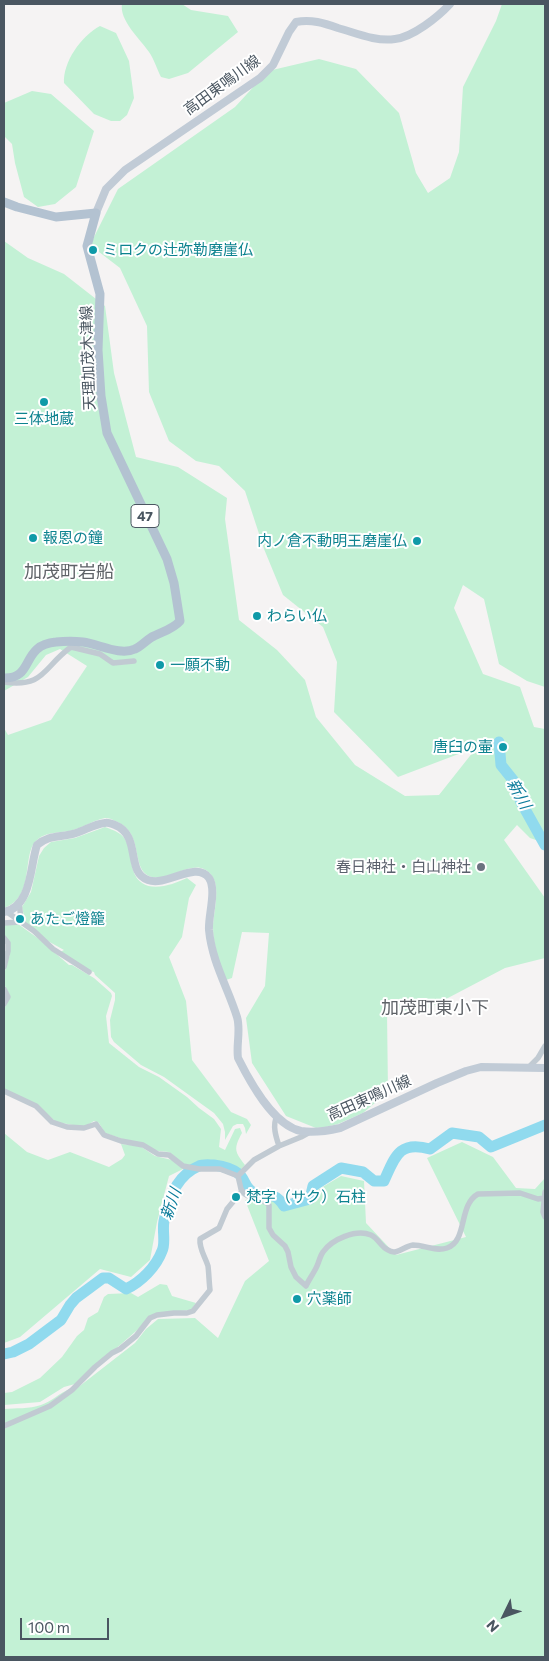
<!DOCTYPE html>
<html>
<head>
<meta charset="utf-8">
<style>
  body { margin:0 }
  #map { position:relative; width:549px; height:1661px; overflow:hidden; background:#f5f3f3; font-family:Commissioner,sans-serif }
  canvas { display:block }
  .frame { position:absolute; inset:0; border:5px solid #4a5661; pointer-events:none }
  .north { position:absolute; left:479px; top:1591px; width:50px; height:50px; -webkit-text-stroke:4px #fff; paint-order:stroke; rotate:228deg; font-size:14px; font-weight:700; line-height:20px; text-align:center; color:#4a5661 }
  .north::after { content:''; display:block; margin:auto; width:18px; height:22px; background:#4a5661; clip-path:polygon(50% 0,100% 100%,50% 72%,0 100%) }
  .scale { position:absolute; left:20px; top:1618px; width:89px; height:22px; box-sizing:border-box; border:2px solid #4a5661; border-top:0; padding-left:6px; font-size:15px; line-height:18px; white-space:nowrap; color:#4a5661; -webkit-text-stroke:4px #fff; paint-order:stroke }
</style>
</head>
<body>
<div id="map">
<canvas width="549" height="1661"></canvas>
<div class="frame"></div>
<div class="north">N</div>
<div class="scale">100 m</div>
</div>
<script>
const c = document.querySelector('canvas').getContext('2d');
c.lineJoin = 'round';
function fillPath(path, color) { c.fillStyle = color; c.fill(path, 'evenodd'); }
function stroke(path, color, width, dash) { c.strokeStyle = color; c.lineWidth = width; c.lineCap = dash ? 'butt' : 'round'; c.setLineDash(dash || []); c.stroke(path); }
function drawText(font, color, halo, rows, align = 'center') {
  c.font = font + ' Commissioner,"Noto Sans JP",sans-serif'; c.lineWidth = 4; c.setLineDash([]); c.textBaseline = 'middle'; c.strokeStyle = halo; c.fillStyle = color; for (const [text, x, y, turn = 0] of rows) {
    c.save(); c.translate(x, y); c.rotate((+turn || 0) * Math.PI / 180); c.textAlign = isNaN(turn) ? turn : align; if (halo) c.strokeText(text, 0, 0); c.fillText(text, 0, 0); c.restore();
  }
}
fillPath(new Path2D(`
  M122,4H182L191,10L228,16L238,32L188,73L169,79L161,77C157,69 154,59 149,52C140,39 119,20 122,4Z
  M502,4H545V687L527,681L499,664L484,599L463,585L454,608L483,674L520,687L534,727L545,729V843L530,838L517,825L504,840L545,898V958L505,968L427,1009L387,1012L388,1092L363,1113L338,1124L326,1127L316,1128L286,1116L252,1063L246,1018L265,986L269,933L242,932L232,978L226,980C220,965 213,944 213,928C213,914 221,888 212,876C197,854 171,882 152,877C129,871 146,832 115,821C112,819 109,818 105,818C94,820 86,826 76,829C63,834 48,830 37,840C21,853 36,897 4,908V728L8,735L51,720L87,666L60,649L46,655L28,677L4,691V241L28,258L64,274L105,306L114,373L136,457L178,467L227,498L225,519L239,620L277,650L305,680L316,717L355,765L405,796L439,795L477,747L398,777L334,712L337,662L323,627L283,595L264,549L245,491L219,466L196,461L169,441L149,392L147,326L120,268L90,245L118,189L235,107L268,71L319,59L356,69L399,113L416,173L428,193L450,178L459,152L463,87L496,21Z
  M100,26L116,33L129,61L134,98L127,115L120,121H111L94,114L64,83C63,62 81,36 100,26Z
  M32,91L51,94L94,131L76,187L55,204L38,207L24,197L15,163L12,144L4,136V103Z
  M105,827C113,830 120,832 125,839C130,848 130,860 133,870C141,896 170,886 187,878L196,885L189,898L182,937L169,957L186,1001L192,1060L231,1112L247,1119L251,1125L246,1134L245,1128L243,1124H237L233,1126L225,1140V1132L223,1124L214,1113L164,1077L141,1065L114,1042L111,1037L110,1020L115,1000V993L95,975L94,972L90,971L60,952L64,950L46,940L23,922L24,916L22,907L31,892L39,856L44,848L51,842L75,838Z
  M18,924L39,939L69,965H72L94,978L111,993L112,996L106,1016L109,1043L139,1067L159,1077L187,1097L199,1108L214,1119L221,1129L219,1147L225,1150L235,1129L240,1128L242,1133C233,1149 235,1152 245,1165L237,1174L185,1165L169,1152L158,1151L105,1133L99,1123L94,1121L84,1127L56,1122L36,1104L4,1090V1009L10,996L4,984V974L10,954L4,936V925Z
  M4,1133L27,1152L48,1160L70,1152L109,1167L122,1159L125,1155L121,1144L140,1146L155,1156L172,1160L185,1168L169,1176L157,1222L150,1260L131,1277L100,1269L20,1337L4,1343Z
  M462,1142L493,1157L516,1188L535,1189L545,1178V1657H4V1429L72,1392L135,1343L146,1329L158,1319L195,1318L218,1338L245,1281L269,1261L245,1200L274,1195L284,1210L341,1176L364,1181L366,1223L396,1255L466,1237L427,1158Z
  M160,1284L167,1285L172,1296L196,1303L191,1310L157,1313L75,1384L64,1387L40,1402L4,1405V1393L12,1392L40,1378L62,1357L77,1336L84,1330L88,1318L98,1312L104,1297L108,1294L131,1293L138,1297Z
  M70,1389L43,1408L4,1425V1409C16,1408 29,1409 41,1405C51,1402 59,1393 70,1389Z`), '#c3f1d5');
stroke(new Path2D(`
  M499,742L501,765L513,780L521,802L545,845
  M4,1354L13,1352L29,1344L61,1320L70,1305L76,1298L103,1278H109L126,1289C141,1282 156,1267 162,1251C166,1243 162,1231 164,1221C168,1199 177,1175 199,1166C203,1164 210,1165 214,1165C222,1166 233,1169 239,1174C244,1178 244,1184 249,1189C261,1202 271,1186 284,1206L310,1199L313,1186L341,1168L363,1172L374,1181H384C395,1157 399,1140 430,1149L452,1133L479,1137L491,1147L545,1125`), '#90daee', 11);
stroke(new Path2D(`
  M4,682C45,688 43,667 71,647L100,654L113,663L134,661
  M7,912L34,931L53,949L89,972
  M4,923L19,922L21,919L19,902
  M4,938L8,943V951L4,967
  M4,989L8,997L4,1004
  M528,1068L538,1058L545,1046
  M4,1091L36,1106L52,1122L67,1127L84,1128L96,1124L104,1135L121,1141L143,1145L158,1154L169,1155L183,1166L199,1169H220L238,1176C239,1180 240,1185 241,1189C246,1200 262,1197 269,1205V1228L273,1235L285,1246L288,1252L291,1267L296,1277L306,1286C309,1279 314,1273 317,1266C319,1262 320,1256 323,1252C332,1239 356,1229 371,1235C378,1238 381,1247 388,1250C397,1256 404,1246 413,1245C425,1245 435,1252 447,1248C468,1241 458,1205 478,1194L520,1193L538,1199L544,1198
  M277,1116C272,1125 276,1137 279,1146
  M238,1176L254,1160L279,1146L301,1137L310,1132
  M545,1192L543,1212L545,1217
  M4,1426L50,1406L72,1390L95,1367L112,1353L120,1349L136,1336L150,1318L157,1315L174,1313H187L193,1311L210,1290C209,1282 209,1274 208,1266C205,1256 199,1249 200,1239L219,1228L227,1209L242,1191`), '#c1cad2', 5.5);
stroke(new Path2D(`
  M96,213L106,189L125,170L260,78L273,65L289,32L296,22C311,19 324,23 338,28C356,33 376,42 395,39C413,37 438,17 450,4
  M4,912C32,907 30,865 37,845C50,834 61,838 76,833C86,830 94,824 105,823C108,822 112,824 115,825C142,836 125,872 148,880C167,887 196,860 209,878C217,890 208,916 209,930C212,962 228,988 237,1017C241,1030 236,1045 238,1058C250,1082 273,1125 301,1131C314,1133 327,1131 340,1128L437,1083L466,1071L481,1067L545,1068`), '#c1cbd6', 8);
stroke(new Path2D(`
  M4,202L17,207L56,217L96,213L87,246L100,294L98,350L101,396L107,433L167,559L174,583L180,621C173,629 164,631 154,636C147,639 142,646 135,649C120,656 99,644 83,642C75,641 65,641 56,642C20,645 35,679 4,678`), '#b3c2d1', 9);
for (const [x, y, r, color] of [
  [93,250,5,"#0f9aa8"],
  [44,402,5,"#0f9aa8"],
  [33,538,5,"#0f9aa8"],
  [417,541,5,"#0f9aa8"],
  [257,616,5,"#0f9aa8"],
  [160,665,5,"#0f9aa8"],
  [503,747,5,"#0f9aa8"],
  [481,867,5,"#6b7280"],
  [20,919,5,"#0f9aa8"],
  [236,1197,5,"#0f9aa8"],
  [297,1299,5,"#0f9aa8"]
]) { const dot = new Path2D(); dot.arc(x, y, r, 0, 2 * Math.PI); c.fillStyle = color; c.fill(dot); stroke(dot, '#fff', 2); }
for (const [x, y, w] of [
  [145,516,28]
]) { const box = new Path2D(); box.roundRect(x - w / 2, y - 11.5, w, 23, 4); c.fillStyle = '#fff'; c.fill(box); stroke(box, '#4a5661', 1); }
drawText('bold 14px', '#4a5661', null, [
  ["47",145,516]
]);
drawText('15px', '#4a5661', '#fff', [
  ["高田東鳴川線",222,85,-36],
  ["天理加茂木津線",88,358,-92],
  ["高田東鳴川線",369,1098,-24]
]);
drawText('15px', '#0d838f', '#fff', [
  ["ミロクの辻弥勒磨崖仏",103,250],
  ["三体地蔵",44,419,"center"],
  ["報恩の鐘",43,538],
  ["内ノ倉不動明王磨崖仏",407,541,"right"],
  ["わらい仏",267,616],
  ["一願不動",170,665],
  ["唐臼の壷",493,747,"right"],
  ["あたご燈籠",30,919],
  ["梵字（サク）石柱",246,1197],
  ["穴薬師",307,1299]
], 'left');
drawText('15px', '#5b616d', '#fff', [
  ["春日神社・白山神社",471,867]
], 'right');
drawText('italic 16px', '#0c7c9b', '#fff', [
  ["新川",519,794,61],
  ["新川",171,1204,-71]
]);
drawText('18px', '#5f6368', '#fff', [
  ["加茂町岩船",69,572],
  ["加茂町東小下",435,1008]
]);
</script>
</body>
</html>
